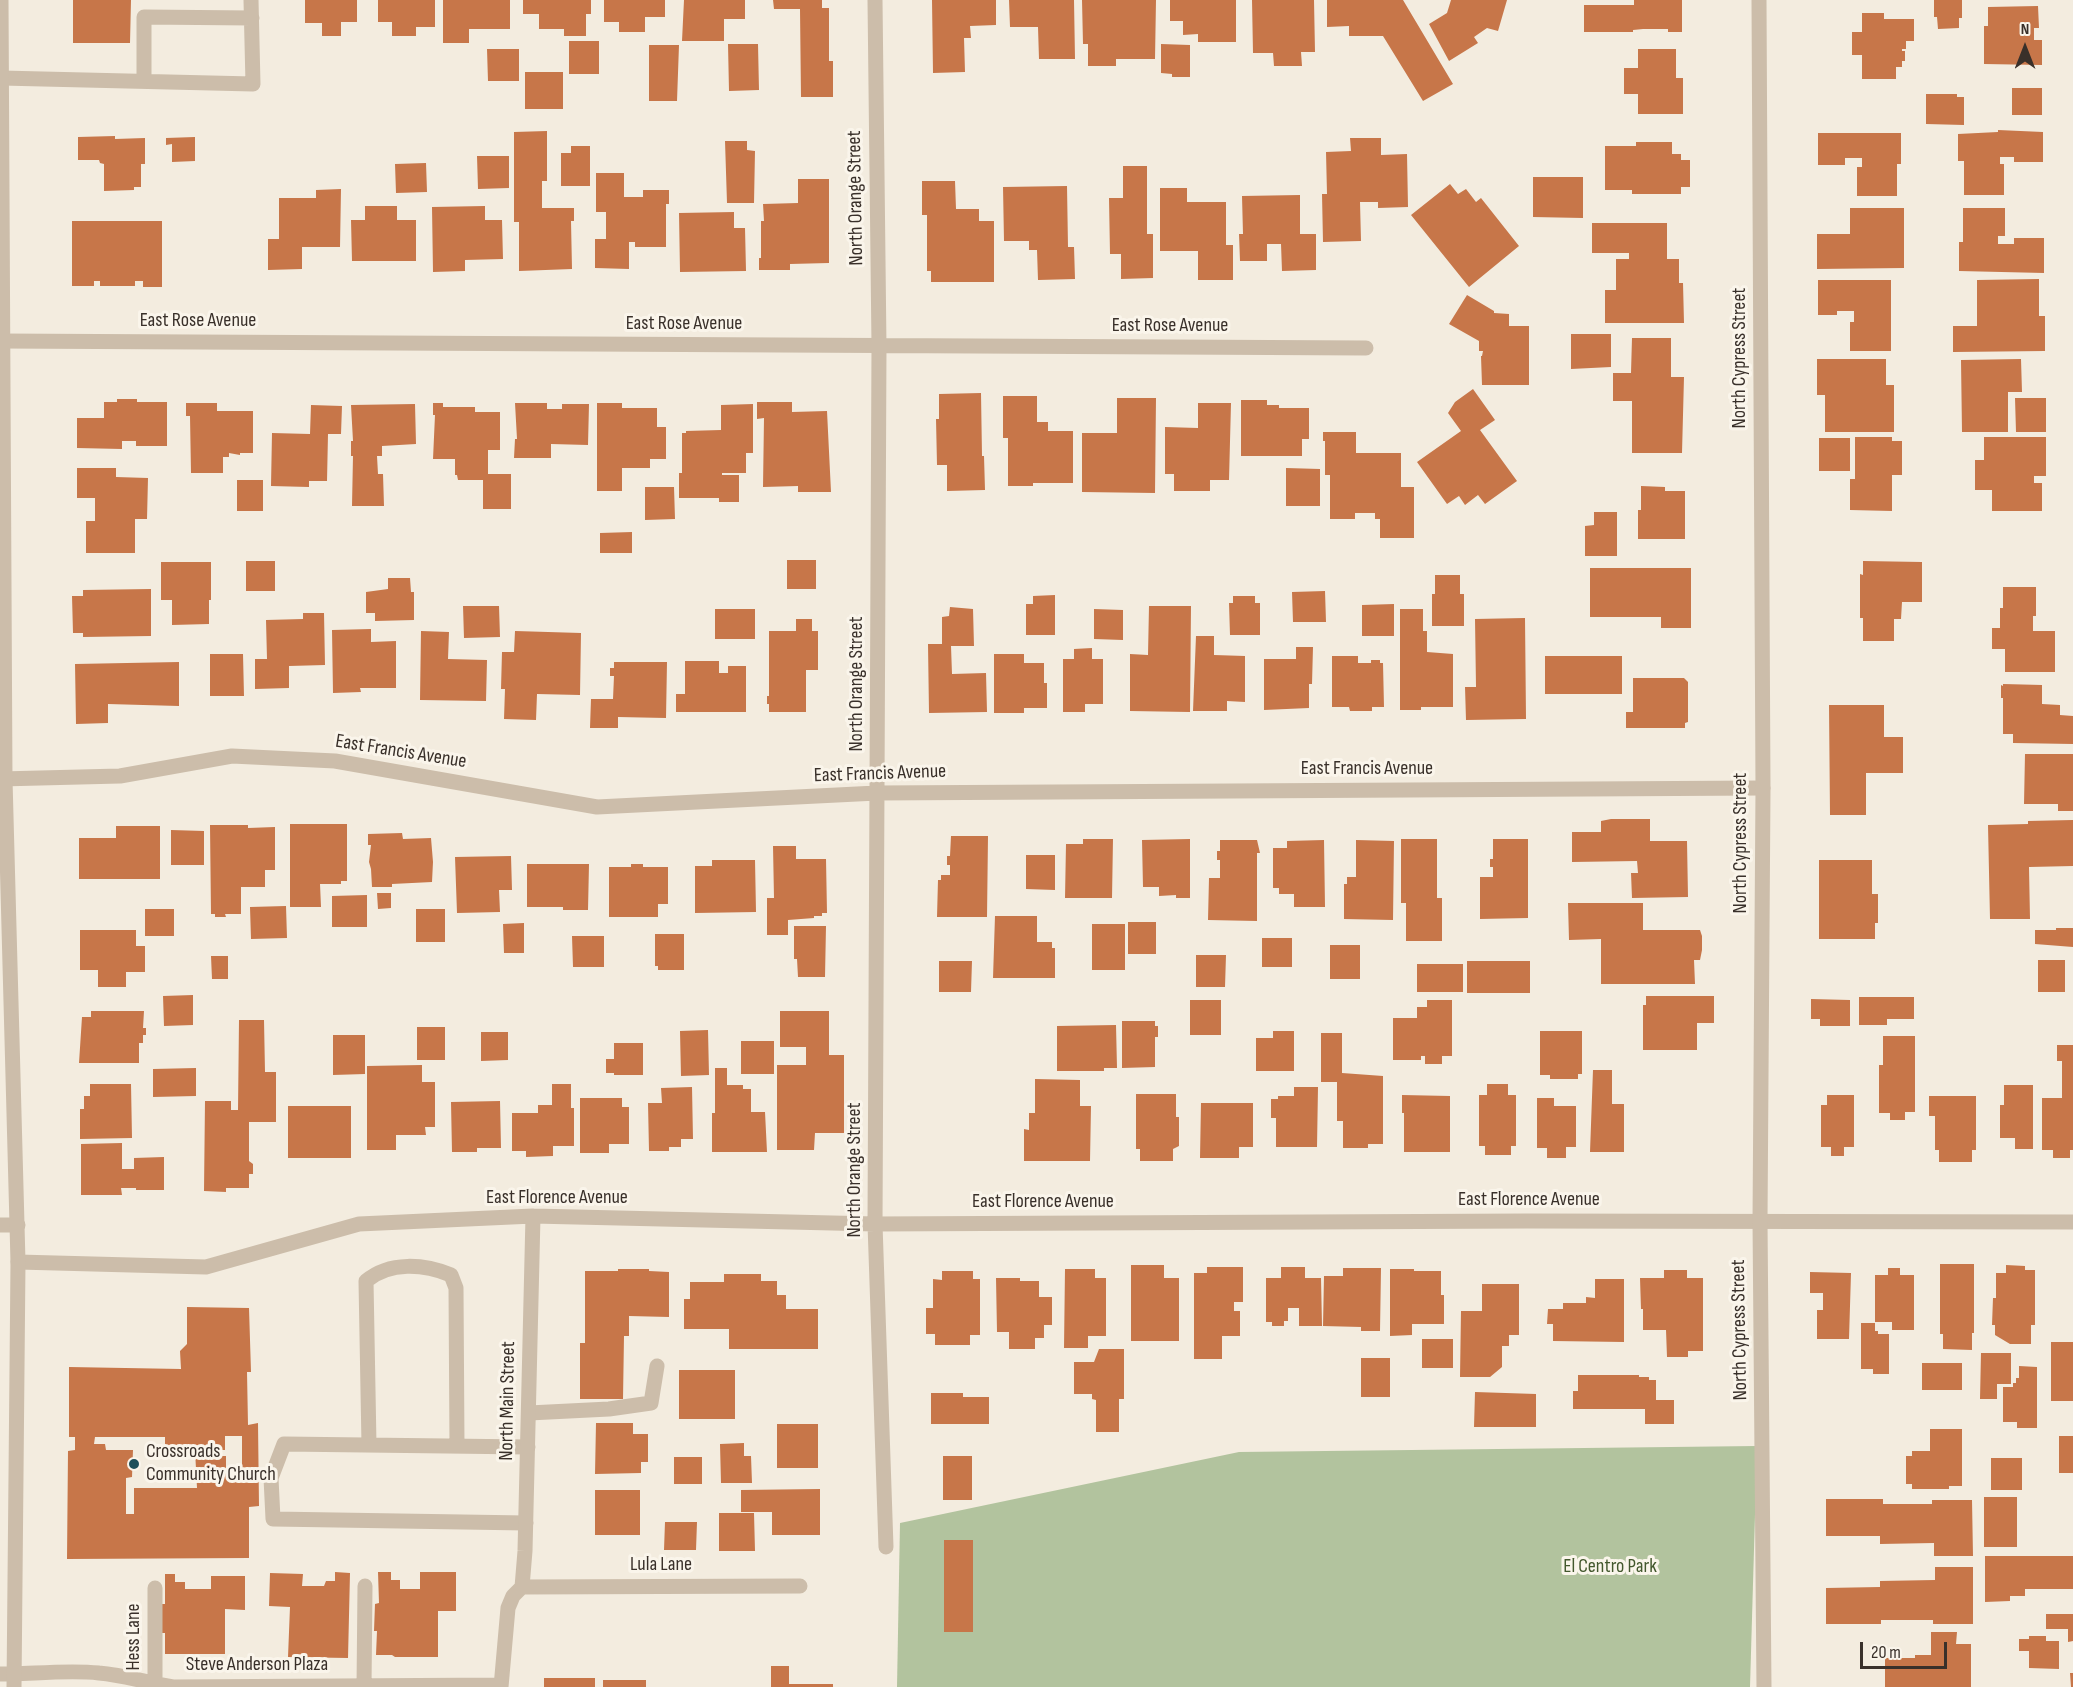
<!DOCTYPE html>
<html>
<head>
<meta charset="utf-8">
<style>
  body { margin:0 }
  #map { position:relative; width:2073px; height:1687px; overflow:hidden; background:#f3ecdf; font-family:"Sofia Sans Condensed",sans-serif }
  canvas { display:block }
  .north { position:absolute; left:1995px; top:18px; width:60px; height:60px; -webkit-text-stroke:4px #faf5eb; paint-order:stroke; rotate:0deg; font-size:16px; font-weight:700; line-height:24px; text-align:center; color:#39302a }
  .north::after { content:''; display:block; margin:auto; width:21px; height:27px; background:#39302a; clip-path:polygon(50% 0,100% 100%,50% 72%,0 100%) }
  .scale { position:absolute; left:1860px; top:1642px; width:87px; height:27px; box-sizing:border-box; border:3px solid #39302a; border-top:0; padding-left:8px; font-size:18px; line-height:21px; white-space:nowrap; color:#39302a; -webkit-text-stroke:4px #faf5eb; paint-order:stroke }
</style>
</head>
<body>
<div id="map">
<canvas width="2073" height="1687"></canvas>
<div class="north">N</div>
<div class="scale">20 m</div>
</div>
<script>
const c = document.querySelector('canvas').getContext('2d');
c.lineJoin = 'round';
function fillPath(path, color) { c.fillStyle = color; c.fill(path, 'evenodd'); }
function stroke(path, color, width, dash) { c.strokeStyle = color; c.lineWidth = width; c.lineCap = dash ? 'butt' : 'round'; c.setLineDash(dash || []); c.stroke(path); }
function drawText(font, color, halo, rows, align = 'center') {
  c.font = font + ' "Sofia Sans Condensed",sans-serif'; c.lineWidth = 6; c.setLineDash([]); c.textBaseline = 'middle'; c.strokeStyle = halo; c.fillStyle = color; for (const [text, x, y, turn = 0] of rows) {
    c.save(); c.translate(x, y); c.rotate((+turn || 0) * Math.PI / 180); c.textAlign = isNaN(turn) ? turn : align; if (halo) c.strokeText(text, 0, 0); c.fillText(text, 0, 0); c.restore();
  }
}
fillPath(new Path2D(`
  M1757,1446L1750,1687H897L900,1523L1239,1452Z`), '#b2c39e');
fillPath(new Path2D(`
  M73,0H131L130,43H73Z
  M305,0H357V22H341V36H322V23H305Z
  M378,0H435V27H416V36H392V22H378Z
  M443,0H510V29H469V43H443Z
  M523,0H591V14H586V36H564V29H539V14H523Z
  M604,0H665V17H645V32H619V22H604Z
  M684,0H745V19H724V41H682Z
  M773,0H822V8H829V61H833V97H801L800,9H774Z
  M932,0H996V25L970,26L971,38H964L965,72L933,73Z
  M1009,0H1074L1075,59H1039L1038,27H1010Z
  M1082,0H1156L1155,59H1116V66H1088V44H1083Z
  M1170,0H1236V42H1198V34L1183,35V21H1170Z
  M1252,0H1314L1315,52H1301L1302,66H1274L1273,53H1253Z
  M1327,0H1403L1453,84L1423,101L1383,36H1349V26L1327,27Z
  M1451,0H1507L1498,31L1487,28L1474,37L1478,43L1449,61L1429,24L1447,13Z
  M1634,0H1682V32H1668V29H1643L1633,30V32H1584V5H1634Z
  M1934,0H1962V18H1959V28L1938,29L1937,17H1934Z
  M2038,6L2039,28H2034V40H2042V65L1984,64V26H1988V7Z
  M1862,13H1884V19H1914V41H1906V49H1902V51H1905V61H1902V67H1896V79H1862V55H1852V32H1862Z
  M569,41H599V74H569Z
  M728,44H758L759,90L729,91Z
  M1161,44L1190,45V77H1172V74L1161,73Z
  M649,45H679L677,101H649Z
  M487,49H519V81H488Z
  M1638,49H1676V78H1683V114H1638V94H1624V68H1638Z
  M525,72H563V109H525Z
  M2012,88H2042V115H2012Z
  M1926,94H1957V97H1964V125L1926,124Z
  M1998,130L2043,132V162H2014V157H2000V164H2004V195H1964V161H1958V134L1998,132Z
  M547,131V181H542V208H574V221H571L572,269L519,271V222H514V132Z
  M1818,133H1901V164H1897V196H1857V167H1862V158H1845V165H1818Z
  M115,136V139L145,138V164H141V187H134V190L104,191V164L100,163L99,160H78V137Z
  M195,137V161L172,162V144L166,145V138Z
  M1350,138H1381V155L1407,154L1408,207L1378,208V202H1360L1361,241L1323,242L1322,194H1327L1326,152L1351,151Z
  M725,141H747V150L755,151L754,203H727Z
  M1636,142H1672V154H1681V160H1690V187H1681V194H1632V190H1605V146H1636Z
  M571,146H590V186H561V153H571Z
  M477,156H509V188L478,189Z
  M426,163L427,192L396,193L395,164Z
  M1123,166H1147V234H1153V278L1121,279V254H1110L1109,198H1123Z
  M596,173H624V197H643V190H669V204H666V247H635V242H629V269L595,268V239H606V212H596Z
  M1533,177H1583V218L1533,217Z
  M798,179H829V263L790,264V270H759V258H761V221H764L763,204L798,203Z
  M922,181H955L956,209H979V221H994V282H931V271H927V215H922Z
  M1450,184L1458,194L1466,189L1476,202L1481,198L1519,246L1469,287L1411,215Z
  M1067,186L1068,247H1074L1075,279L1038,280L1037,250H1029V241H1004L1003,187Z
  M1160,188H1187V202H1226V245H1233V280H1198V251H1160Z
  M341,189L340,247H302V269L268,270V239H279V198H316V190Z
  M1300,195V234H1316V270L1282,271L1281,244H1267V261H1240L1239,234H1243L1242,196Z
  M365,206H397V220H416V261H352L351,220H365Z
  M485,206V220H502L503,259L465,260V271L433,272L432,207Z
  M1850,208H1904V268L1817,269V234H1850Z
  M1963,208H2005V236H1998V244H2014V238H2044V273L1959,271V242H1963Z
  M734,212V228H745L746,271L680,272L679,213Z
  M72,221H162V287H143V281H135V286H100V281H94V286H72Z
  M1592,223H1667V259H1679V283H1683L1684,323H1605V290H1616V259H1629V253H1592Z
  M2039,279V316H2045V351L1953,352V326H1977V280Z
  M1818,280H1891V351H1850V322H1854V311H1837V315H1818Z
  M1467,295L1494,311V313L1509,314V326H1529V385H1482L1481,356H1482L1483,351H1479V341L1449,324Z
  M1571,334H1611V367L1571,369Z
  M1632,338H1671V377H1684L1682,453H1632V401H1613V373H1631Z
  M1817,359H1886V385H1894V432H1825V395H1817Z
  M2021,359L2022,392H2008V432H1962L1961,360Z
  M1473,389L1495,420L1480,430L1517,481L1485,504L1478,495L1465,505L1459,496L1447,504L1417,462L1461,431L1448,413L1455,402Z
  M981,393L982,456H984L985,490L947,491V465H937L936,419H939V394Z
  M1003,396H1037V422H1048V431H1073V483H1033V486H1008V438H1003Z
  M1117,398H1156L1155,493L1082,492V433H1117Z
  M2015,398H2046V432H2016Z
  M117,399H137V402H167V446H136V441H122V449L77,448V418H104V402H117Z
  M1241,400H1267V405H1279V408H1309V439H1302V456H1241Z
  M757,402H792V412L827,411L831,492H798V486L763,487L764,418L757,419Z
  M186,403H217V411H253V453H240V455L229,453V457H223V473H191L190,416H186Z
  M433,403H443V407H475V412H500V450H488V474H511V509H483V480H458L457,475H455V459H433L435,415H433Z
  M515,403H547V409H562V404H589L588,445L551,444V458H514L515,439H517Z
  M597,403H622V408H657V427H666V459H650V468H622V491H597Z
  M1198,403H1231L1229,480H1210V491H1174V474H1165V427L1198,428Z
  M415,404L416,444L382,446V456H377L378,474H383L384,506H352L353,456H351V441H353L351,405Z
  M753,404V453H746V473H722V475H739V502H719V498H679V473H682V433H686V431L721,430V405Z
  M311,405L342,406L341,434H328L327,481H309V487L271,486L272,433L310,434Z
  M1323,432H1356V453H1401V487H1414V538H1380V519H1375V513H1355V519H1330V475H1325V441H1323Z
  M1855,437H1892V441H1902V475H1892V511L1850,510V479H1855Z
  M1984,437H2046V476H2034V483H2042V511H1992V490H1975V460H1984Z
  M1819,438H1850V471H1819Z
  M77,468H116V477L148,478L147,519H135V553H86V521H95V498H77Z
  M1286,468L1320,469V506H1286Z
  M237,480H263V511H237Z
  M1641,486L1665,487V491H1685V539H1638V510H1641Z
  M645,487H674L675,519L645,520Z
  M1594,512H1617V556H1585V526L1594,525Z
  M632,532V553H600V533Z
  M787,560H816V589H787Z
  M246,561H275V591H246Z
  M1863,561L1922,562V602H1902L1901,619H1894V641H1863V618H1860V574L1863,575Z
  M161,562H211V600H209V624L172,625V600H161Z
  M1590,568H1691V628H1661V617H1590Z
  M1435,575H1460V594H1464V626H1432V594H1435Z
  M388,578H410L411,592H414V620L375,621V613H366V592L388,589Z
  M2003,587H2036V616H2033V631H2055V672H2005V649H1992V628H2000V608H2003Z
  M151,589V636L83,637V633H73L72,596H83V590Z
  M1325,591L1326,622H1293L1292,592Z
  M1055,595V635H1026V604H1033V596Z
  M1233,596H1255V603H1260V635H1230L1229,603H1233Z
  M1394,604V636H1362V605Z
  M463,606H499L500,637L464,638Z
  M1149,606H1191L1190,712L1130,711V654L1148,655Z
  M950,607L973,609L974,646H951L952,674L986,673L987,712L929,713L928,644H942V617L949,616Z
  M715,609H755V639H715Z
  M1094,609L1123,610V640L1094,639Z
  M1400,609H1423V631H1427V652L1453,654V707H1421V710H1400Z
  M303,613H324L325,665L289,666V688L255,689V659H267L266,620L303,619Z
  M1525,618L1526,719L1466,720L1465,687H1476L1475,619Z
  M796,619H812V631H818V670H806V712H769V704H767V696H769V631H796Z
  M371,629V642L396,641V688H360L361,692L333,693L332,630Z
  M421,631L449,632L448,659L487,660L486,701L420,700Z
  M515,631L581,633L580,695L537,694L536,720L504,719L505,689H501L502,652H514Z
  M1196,636H1214V655L1245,656V702L1227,701V711H1193Z
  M1296,647H1313L1312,684H1309V708L1264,710V659H1296Z
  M1092,648V659H1103V704H1085V712H1063V659H1074V649Z
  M210,654H243L244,696H210Z
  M994,654H1024V663H1044V683H1047V708H1024V713H994Z
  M1332,656H1358V663H1371V660H1380V663H1383L1384,707H1372V711H1350L1349,707H1332Z
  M1545,656H1622V694H1545Z
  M685,661H719V673H728V666H746V712H676V694H685Z
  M179,662V706L108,704V723L76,724L75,664Z
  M614,662H667L666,718L618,717V728H590L591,699H613L614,676H610V668H614Z
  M1633,678H1684L1688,682V722L1685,723V728H1626V712H1633Z
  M2003,684L2042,685V704L2060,705V715L2073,716V744L2013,743V734H2003V698H2001V685L2003,686Z
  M1829,705H1884V737H1903V773H1866V815H1830Z
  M2025,754H2073V811H2058V804H2024Z
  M1611,819H1650V841H1687L1688,897L1632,898L1631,873H1638L1637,861L1572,862V832H1601V821Z
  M2073,820V866L2029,867L2030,919H1990L1988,825L2028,824V821Z
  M290,824H347V881H341V884H320L321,907H290Z
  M210,825H248V828L275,827V870H265V887H241V914H225L226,917H215V914H211Z
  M116,826H160V879H79V838H116Z
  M171,830L204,831V865H171Z
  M402,833L403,839L431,838L433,862L432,882L392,884V887H372L371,869L369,862L371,845H368V834Z
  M951,836H988L987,917H937L938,880H941V875H950V865H947V856H950Z
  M1083,839H1113L1112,898H1065L1066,844H1083Z
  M1190,839V898H1176V895L1159,896V887H1143L1142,840Z
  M1401,839H1437V898H1442V941H1406V903H1401Z
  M1493,839H1528V918L1480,919V877H1493V867H1490V859H1493Z
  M1220,840H1257L1260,853H1257V921L1208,920L1209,878H1220V860H1217V851H1220Z
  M1324,840L1325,907H1294V894H1279V888H1273V848H1287V841Z
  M1356,840L1394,841L1393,920L1344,919V884H1347V877H1356Z
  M773,846H796V859H826L827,913H822V916H814V918L788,920V935H767V898H774Z
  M1026,855H1055V890L1026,889Z
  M511,856L512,890H499L500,912L457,913L455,857Z
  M712,860H755L756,912L695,913V866H712Z
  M1819,860H1872V894H1878V923H1875V939H1819Z
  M527,864H589L588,910H563V907H527Z
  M631,864H643V867H668V904H658V917H609V867H631Z
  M377,893H391V908L378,909Z
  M367,895V927H332V896Z
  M1568,903H1643V930H1700L1702,936V950L1700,960H1694L1695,984H1601V939L1569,940Z
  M286,906L287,938L251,939L250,907Z
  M145,909H174V936H145Z
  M416,909H445V942H416Z
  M995,916H1037V942H1052V948H1055V978H993Z
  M1128,922H1156V954H1128Z
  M524,923V953H504L503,924Z
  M1092,924H1125V970H1092Z
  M794,926H826L825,977H798L797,959H794Z
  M2056,928H2073V947L2035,944V930H2056Z
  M80,930H136V946H145V972H126V987H98V970H80Z
  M655,934H684V970H658V966H655Z
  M572,936H604V967H573Z
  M1262,938H1292V967H1262Z
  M1330,945H1360V979H1330Z
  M1196,955H1226L1225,987H1196Z
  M211,956H228V979H212Z
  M2038,960H2065V992H2038Z
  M939,961H972L971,992H939Z
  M1467,961H1530V993H1467Z
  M1417,964H1463V992H1417Z
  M193,995V1025L164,1026L163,996Z
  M1646,996H1714V1023H1697V1050H1643V1005H1646Z
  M1859,997H1914V1019H1887V1025H1859Z
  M1811,999L1850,1000V1026H1820V1019H1811Z
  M1190,1000H1221V1035H1190Z
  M1427,1000H1452V1056H1442V1064H1425V1056H1421V1060H1393V1018H1417V1007H1427Z
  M91,1011H144L143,1028H146V1035H143V1043H139V1063H79L82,1017H91Z
  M780,1011H829V1055H844V1133H815L814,1150H777V1065H806V1047H780Z
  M239,1020H264L265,1072H276V1122H249V1161L253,1164V1174H249V1188H226V1192L204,1191L205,1101H231V1110H238Z
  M1122,1021H1155V1026H1158V1037H1155V1067L1122,1068Z
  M1116,1025L1117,1068H1104V1071H1057V1026Z
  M417,1027H445V1060H417Z
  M708,1030L709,1075L681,1076L680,1031Z
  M1273,1031H1294V1071H1256V1038H1273Z
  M1540,1031H1582V1074H1578V1079H1550V1075H1540Z
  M481,1032H508V1060L481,1061Z
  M1321,1033H1342V1073L1383,1076V1144H1368V1148H1343V1121H1337V1082H1321Z
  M333,1035H365V1074L333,1075Z
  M1883,1036H1915V1112H1905V1120H1890V1113H1879V1065H1883Z
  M741,1041H774V1074H741Z
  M614,1043H643V1075H614V1073H606V1059H614Z
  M2057,1045H2073V1150H2070V1158H2053V1150H2042V1098H2062V1061H2057Z
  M422,1065V1082H435V1127H425L426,1135H396V1150H367V1066Z
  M196,1068V1096L153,1097V1069Z
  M715,1068H727V1085H743V1089H751V1112H765L767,1152H712V1113H715Z
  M1593,1070H1612V1104H1624V1152H1590Z
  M1035,1079L1080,1080V1106H1091L1090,1161H1024V1129L1029,1130V1113H1035Z
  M90,1084H131L132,1138L80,1139V1109H84V1096H90Z
  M552,1084H571V1108H574V1146H553V1156L526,1157V1151H512V1113H538V1105H552Z
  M1487,1084H1508V1095H1516V1146H1511V1155H1485V1146H1479V1095H1487Z
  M2004,1085H2033V1149H2015V1138H2000V1105H2004Z
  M692,1087L693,1139H681V1147H669V1151H649L648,1103H662L661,1088Z
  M1294,1087H1318L1317,1147H1276V1118H1271V1099H1278V1096H1294Z
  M1136,1094H1176V1117H1179V1146L1173,1149V1161H1140V1149H1136Z
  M1402,1095L1450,1096V1152H1404V1113H1402Z
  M1827,1095H1854V1147H1844V1156H1831V1147H1821V1105H1827Z
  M1929,1096H1976V1150H1972V1162H1939V1150H1935V1116H1929Z
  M580,1098H622V1107H629V1144H609V1153H580Z
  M1537,1098H1554V1106H1576V1147H1566V1158H1547V1148H1537Z
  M500,1101L501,1148H477V1152H452L451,1102Z
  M1201,1103H1253V1147H1239V1158H1200Z
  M288,1106H351V1158H288Z
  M122,1143V1169H134V1158L164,1157V1190H136V1188H121L122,1195H81V1144Z
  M1940,1264H1974V1333H1972V1350L1943,1349V1334H1940Z
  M1131,1265H1164V1278H1179V1341H1131Z
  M2006,1265L2025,1266V1270H2035V1325H2031V1344H2010L1995,1335V1325H1992L1993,1298H1996V1273H2006Z
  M1207,1267H1243V1302H1234V1311H1240V1336H1222V1359H1194V1273H1207Z
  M1281,1267H1305V1278H1321L1322,1326H1299V1308H1288V1321H1284V1326H1272V1322H1266V1278H1281Z
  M1343,1268H1381L1380,1331H1361V1327L1323,1326L1324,1276H1343Z
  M1888,1268H1900V1275H1914V1330H1892V1322H1875V1275H1888Z
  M618,1269H649V1271L669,1272V1317L629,1316V1336H624L623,1399H580V1343H585V1271H618Z
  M1065,1269H1095V1278H1106V1336H1088V1348H1064Z
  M1390,1269H1414V1271H1441V1295H1444V1324H1412V1335L1390,1336Z
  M1664,1270H1687V1278H1703V1351H1688V1357H1667L1666,1330H1643V1309H1641L1640,1278H1664Z
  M942,1271H973V1279H980V1335H970V1345H935V1334H926V1308H933V1279L942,1280Z
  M1810,1272L1851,1273L1849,1339H1817V1310H1823V1293H1810Z
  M724,1274H761V1281H777V1295H786V1309H818V1349H729V1329H684V1299H690V1282H724Z
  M996,1278H1020V1281H1039V1297H1052V1325H1044V1338H1035V1349H1009V1332H997Z
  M1595,1279H1624V1342L1553,1341V1324H1547L1548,1309H1563V1303H1586V1297L1595,1298Z
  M1482,1284H1519V1335H1509V1346H1502V1367L1490,1377H1460L1461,1311H1482Z
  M187,1307L249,1308L251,1372H247L248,1425L258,1423L259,1506L249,1507V1558L67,1559L68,1451L75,1450V1437H69V1367L181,1369L180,1351L187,1344ZM225,1436H242V1470H226V1456H215V1450H225ZM95,1437H165V1450H195L197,1488H134V1514H126V1478L132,1477L133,1450H106L105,1444H94Z
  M1861,1323H1875V1331H1878V1334H1889V1374H1873V1369H1861Z
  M1422,1339H1453V1368H1422Z
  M2051,1342H2073V1401H2051Z
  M1099,1349H1124V1399H1119V1432H1096V1400L1092,1399V1394H1074V1362H1094Z
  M1981,1353H2011V1384H1997V1399H1980Z
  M1361,1358H1390V1397H1361Z
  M1922,1363H1962V1390H1922Z
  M2019,1366L2037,1367V1428H2017V1422H2003V1387H2013V1383H2016V1378H2019Z
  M679,1370H735V1419H679Z
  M1578,1375H1639V1377H1649V1380H1656V1400H1674V1424H1645V1409H1573V1391H1578Z
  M1475,1392L1536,1394V1427H1474Z
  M931,1393H963V1397H989V1424H931Z
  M596,1423H633V1434H648V1462H641V1473L595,1474Z
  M777,1424H818V1468H777Z
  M1930,1429H1962V1486H1949V1489H1912V1484H1906V1456H1912V1451H1930Z
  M2059,1436H2073V1473H2059Z
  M744,1443V1456H751L752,1483H721L720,1444Z
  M943,1456H972V1500H943Z
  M674,1457H702V1484H674Z
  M1991,1458H2022V1490H1991Z
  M820,1489V1535H772V1512H741V1490Z
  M595,1490H640V1535H595Z
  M1984,1497H2017V1547H1984Z
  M1826,1499H1883V1504H1932V1500H1972L1973,1556H1934V1543L1880,1544V1536H1826Z
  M719,1513H754L755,1551H719Z
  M665,1522H697L696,1550H664Z
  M944,1540H973V1632H944Z
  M1985,1556H2073V1589H2025V1596H2010V1601L1985,1602Z
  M1935,1567H1973V1624H1933V1620H1881V1624H1826V1588L1880,1587V1581L1935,1580Z
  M335,1572L350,1573L348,1658L288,1657L290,1607L269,1606L270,1573L303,1574L302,1586H324L326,1581H335Z
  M378,1572H391V1580H400V1589H420V1572H456V1611H438V1657H395L392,1655H376L377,1631H374L375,1604L379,1603Z
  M165,1574H175V1582H185V1589H211V1576H245V1610L225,1609V1654H165V1633H162V1604H165Z
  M2046,1614H2073V1641L2068,1642V1629H2046Z
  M1931,1632H1957L1956,1644H1971V1687H1885V1658H1915V1655H1931Z
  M2029,1636H2046V1641H2059V1669L2029,1668V1651H2019V1639H2029Z
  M771,1666H789V1684H833V1687H771Z
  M2070,1673H2073V1687H2071Z
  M544,1678H595V1687H544Z
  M603,1680H646V1687H603Z`), '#c77649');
stroke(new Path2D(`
  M1,78L253,84L251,0
  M144,81V17L252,18
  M529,1413L609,1409L651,1403L657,1366
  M369,1445L366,1281C390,1261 424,1264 451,1275L456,1288L457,1446
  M526,1523L273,1519L271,1478L284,1444L528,1447
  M0,1674H14`), '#ccbdaa', 15);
stroke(new Path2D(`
  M875,0L879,346L875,1224L886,1547
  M0,341L1366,348
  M0,779L120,776L232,756L335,761L597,807L877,793L1763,788
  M0,1225H18
  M18,1262L206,1267L359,1224L533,1216L875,1224L1527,1221L2073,1222
  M522,1587L525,1551L533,1216
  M522,1587L800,1586
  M14,1674C42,1673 71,1670 99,1673C124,1675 148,1683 173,1687L501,1685
  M155,1687V1588
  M364,1687L365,1586
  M501,1687L508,1608L513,1596L522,1587`), '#ccbdaa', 15);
stroke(new Path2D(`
  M1,0L5,779L18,1262L14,1687
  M1759,0L1763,788L1760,1221L1764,1687`), '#ccbdaa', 15);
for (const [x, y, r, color] of [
  [134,1464,6,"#1e505b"]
]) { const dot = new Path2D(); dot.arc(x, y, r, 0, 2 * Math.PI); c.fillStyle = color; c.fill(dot); stroke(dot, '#faf5eb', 2); }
drawText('20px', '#39302a', '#faf5eb', [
  ["North Orange Street",856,198,-91],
  ["East Rose Avenue",198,321],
  ["East Rose Avenue",684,324],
  ["East Rose Avenue",1170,326],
  ["North Cypress Street",1740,358,-90],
  ["North Orange Street",857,684,-90],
  ["East Francis Avenue",401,752,9],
  ["East Francis Avenue",1367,769],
  ["East Francis Avenue",880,774,-2],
  ["North Cypress Street",1741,843,-90],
  ["North Orange Street",855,1170,-90],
  ["East Florence Avenue",557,1198],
  ["East Florence Avenue",1529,1200],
  ["East Florence Avenue",1043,1202],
  ["North Cypress Street",1740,1330,-91],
  ["North Main Street",508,1401,-89],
  ["Lula Lane",661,1565],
  ["Hess Lane",134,1637,-90],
  ["Steve Anderson Plaza",257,1665]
]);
drawText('20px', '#39302a', '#faf5eb', [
  ["Crossroads",146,1452],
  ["Community Church",146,1475]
], 'left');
drawText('20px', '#43582d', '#faf5eb', [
  ["El Centro Park",1610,1567]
]);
</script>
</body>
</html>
